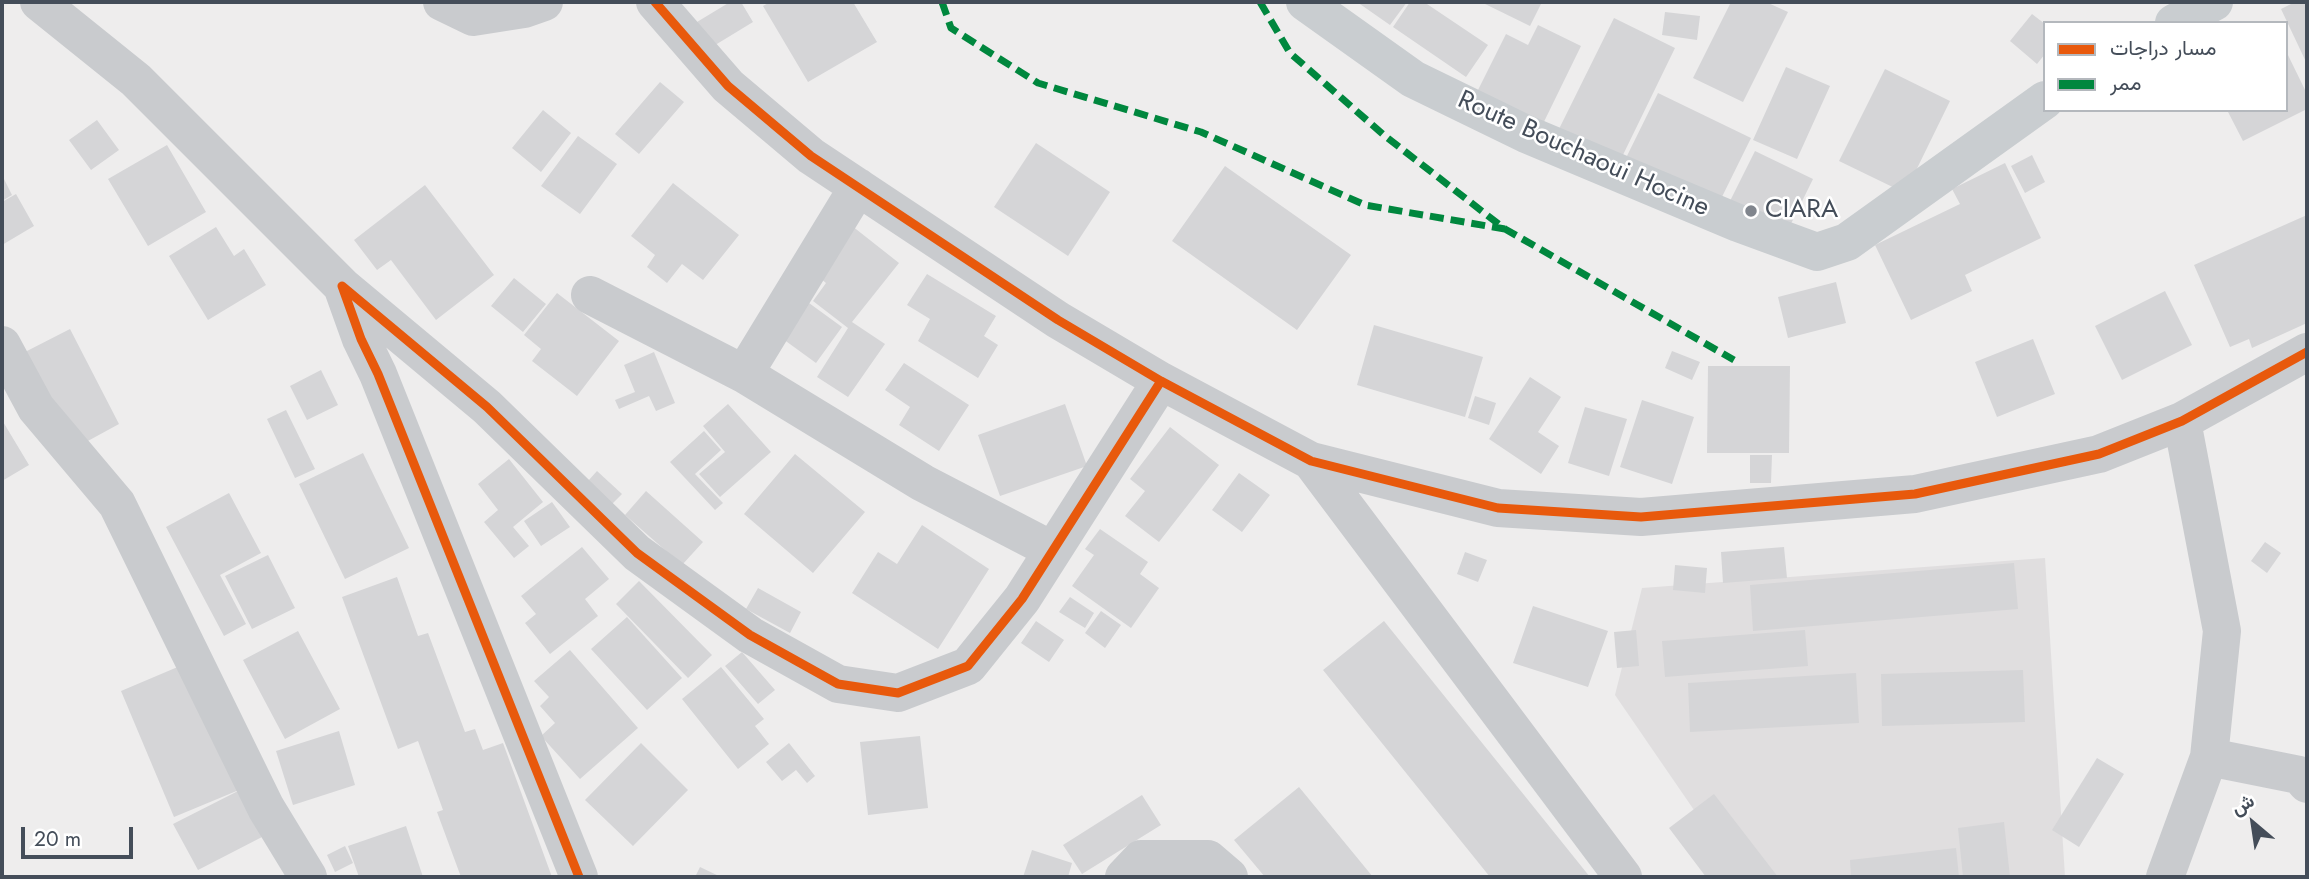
<!DOCTYPE html>
<html>
<head>
<meta charset="utf-8">
<style>
  body { margin:0 }
  #map { position:relative; width:2309px; height:879px; overflow:hidden; background:#eeeded; font-family:Jost,Vazirmatn,sans-serif }
  canvas { display:block }
  .frame { position:absolute; inset:0; border:4px solid #444d59; pointer-events:none }
  .legend { position:absolute; left:2043px; top:21px; width:245px; height:91px; box-sizing:border-box; background:#fff; border:2px solid #b4b8bd; margin:0; padding:9px 12px; list-style:none; font-size:21px; color:#444d59 }
  .legend li { display:flex; align-items:center; gap:14px; height:35px }
  .legend b { width:35px; border:2px solid #b4b8bd }
  .north { position:absolute; left:2218px; top:788px; width:70px; height:70px; -webkit-text-stroke:5px #fff; paint-order:stroke; rotate:331deg; font-size:19px; font-weight:700; line-height:28px; text-align:center; color:#444d59 }
  .north::after { content:''; display:block; margin:auto; width:24px; height:32px; background:#444d59; clip-path:polygon(50% 0,100% 100%,50% 72%,0 100%) }
  .scale { position:absolute; left:21px; top:827px; width:112px; height:32px; box-sizing:border-box; border:4px solid #444d59; border-top:0; padding-left:9px; font-size:21px; line-height:24px; white-space:nowrap; color:#444d59; -webkit-text-stroke:5px #fff; paint-order:stroke }
</style>
</head>
<body>
<div id="map">
<canvas width="2309" height="879"></canvas>
<div class="frame"></div>
<ul class="legend">
<li><b style="height:9px;background:#e8590c"></b>مسار دراجات</li>
<li><b style="height:9px;background:#00873e"></b>ممر</li>
</ul>
<div class="north">ش</div>
<div class="scale">20 m</div>
</div>
<script>
const c = document.querySelector('canvas').getContext('2d');
c.lineJoin = 'round';
function fillPath(path, color) { c.fillStyle = color; c.fill(path, 'evenodd'); }
function stroke(path, color, width, dash) { c.strokeStyle = color; c.lineWidth = width; c.lineCap = dash ? 'butt' : 'round'; c.setLineDash(dash || []); c.stroke(path); }
function drawText(font, color, halo, rows, align = 'center') {
  c.font = font + ' Jost,sans-serif'; c.lineWidth = 5; c.setLineDash([]); c.textBaseline = 'middle'; c.strokeStyle = halo; c.fillStyle = color; for (const [text, x, y, turn = 0] of rows) {
    c.save(); c.translate(x, y); c.rotate((+turn || 0) * Math.PI / 180); c.textAlign = isNaN(turn) ? turn : align; if (halo) c.strokeText(text, 0, 0); c.fillText(text, 0, 0); c.restore();
  }
}
fillPath(new Path2D(`
  M2045,558L2065,877H1740L1615,695L1642,588Z`), '#e0dedf');
fillPath(new Path2D(`
  M730,2H741L753,22L707,50L692,25Z
  M770,2H853L877,42L808,82L763,6Z
  M1357,2H1407L1390,25Z
  M1410,2H1424L1488,45L1466,77L1393,27Z
  M1481,2H1542L1530,26Z
  M1731,2H1766L1788,12L1743,102L1693,78Z
  M2295,2H2307V64L2281,9Z
  M1665,12L1700,16L1697,40L1662,35Z
  M2032,14L2045,24V54L2037,64L2010,41Z
  M1614,18L1675,48L1621,159L1559,129Z
  M1538,25L1581,46L1537,136L1471,104L1506,34L1528,45Z
  M2286,51L2307,94V109L2243,141L2227,110H2286Z
  M1786,67L1830,86L1797,159L1753,140Z
  M1885,69L1950,101L1905,193L1839,161Z
  M660,82L684,102L639,154L615,134Z
  M1658,93L1751,138L1717,207L1624,162Z
  M543,110L571,133L541,172L512,148Z
  M97,120L119,150L91,170L69,140Z
  M578,136L617,164L580,214L541,186Z
  M1036,143L1110,192L1068,256L994,207Z
  M167,145L206,212L148,246L108,179Z
  M1755,151L1813,179L1784,238L1726,209Z
  M2032,155L2045,182L2025,193L2011,166Z
  M2005,163L2041,238L1965,275L1972,291L1911,320L1875,245L1960,204L1952,189Z
  M1225,166L1351,255L1297,330L1172,241Z
  M2,175L12,195L2,201Z
  M673,183L739,235L703,280L682,264L667,283L647,267L655,255L631,236Z
  M425,185L494,275L436,320L391,260L377,270L354,240Z
  M16,194L34,226L2,245V202Z
  M2307,215V323L2252,348L2249,339L2230,347L2194,265Z
  M847,222L899,263L852,322L885,344L848,397L817,377L848,328L813,301L826,283L809,269Z
  M216,227L234,256L244,249L266,285L208,320L169,256Z
  M927,274L996,316L984,336L998,345L978,378L918,341L930,319L907,305Z
  M514,278L546,304L523,332L491,306Z
  M1836,282L1846,323L1788,338L1778,297Z
  M2165,291L2192,345L2122,380L2095,326Z
  M557,293L619,341L577,396L532,361L541,349L524,335Z
  M809,303L842,327L816,363L783,339Z
  M1374,325L1483,357L1465,417L1357,385Z
  M70,329L119,424L75,448L25,352Z
  M2033,339L2055,394L1997,417L1975,362Z
  M1672,351L1700,362L1692,380L1665,368Z
  M654,352L675,403L656,411L649,396L619,409L615,400L635,392L624,365Z
  M904,363L969,405L939,451L899,425L910,407L885,390Z
  M1708,366H1790L1789,453H1707Z
  M321,370L338,405L307,420L290,386Z
  M1530,377L1561,397L1538,432L1559,446L1541,474L1489,439Z
  M1475,396L1496,403L1489,425L1468,418Z
  M1642,400L1694,417L1672,484L1620,467Z
  M728,404L771,452L720,497L699,474L725,452L703,426Z
  M1065,404L1087,466L1000,496L978,435Z
  M1585,407L1627,419L1609,476L1568,463Z
  M286,410L315,469L295,478L267,419Z
  M2,420L29,465L2,481Z
  M1170,427L1219,465L1159,542L1125,516L1145,491L1130,479Z
  M704,431L721,450L695,474L723,503L715,510L670,462Z
  M363,453L409,548L345,579L299,484Z
  M795,454L865,512L813,573L744,514Z
  M1750,455H1772L1771,483H1750Z
  M509,459L543,502L513,527L529,546L514,558L484,522L498,510L478,484Z
  M597,471L622,494L612,504L588,481Z
  M1239,473L1270,495L1242,532L1212,510Z
  M646,491L703,542L682,565L625,515Z
  M229,493L261,553L220,575L246,624L224,636L166,527Z
  M552,502L570,527L541,546L524,521Z
  M922,525L989,569L938,649L852,593L878,552L897,564Z
  M1100,529L1148,562L1140,574L1159,588L1131,628L1072,586L1094,555L1085,549Z
  M2265,542L2281,553L2267,573L2251,561Z
  M582,547L609,579L585,599L598,616L550,654L525,623L536,614L521,596Z
  M1784,547L1787,578L1723,583L1721,552Z
  M1465,552L1487,560L1478,582L1457,574Z
  M268,555L295,608L252,629L225,576Z
  M2014,563L2018,609L1753,631L1750,585Z
  M1675,565L1707,568L1705,593L1673,590Z
  M397,577L418,636L428,633L465,732L475,729L483,750L503,743L552,877H461L437,812L443,810L418,741L398,749L342,597Z
  M639,581L712,655L688,678L616,604Z
  M758,588L801,612L790,633L746,609Z
  M1070,597L1094,613L1085,628L1059,612Z
  M1533,606L1608,631L1588,687L1513,663Z
  M1101,611L1121,625L1105,648L1085,633Z
  M627,617L682,678L647,710L591,649Z
  M1036,621L1064,640L1049,662L1021,643Z
  M1384,621L1590,877H1490L1323,670Z
  M1636,630L1639,666L1617,668L1614,632Z
  M1805,630L1808,666L1665,677L1662,641Z
  M298,631L340,709L285,739L243,660Z
  M570,650L638,728L580,779L541,736L555,723L540,706L549,697L534,681Z
  M742,652L775,690L758,704L725,666Z
  M180,666L239,790L174,817L121,691Z
  M721,667L764,719L755,726L769,744L738,769L682,699Z
  M2023,670L2025,722L1882,726L1881,674Z
  M1856,673L1859,723L1690,732L1688,683Z
  M339,731L355,785L293,805L276,751Z
  M920,736L928,808L868,815L860,742Z
  M641,743L688,790L633,846L585,800Z
  M789,743L815,776L807,783L796,770L782,781L766,762Z
  M2097,758L2124,774L2079,847L2052,830Z
  M1299,787L1373,877H1265L1234,840Z
  M238,791L262,837L198,870L173,824Z
  M1714,794L1778,877H1706L1669,828Z
  M1142,795L1161,825L1082,874L1063,845Z
  M2004,822L2010,877H1963L1958,828Z
  M406,826L423,877H359L348,846Z
  M345,846L353,863L335,872L327,855Z
  M1956,848L1959,877H1851L1850,860Z
  M1032,850L1072,863L1068,877H1023Z
  M700,867L721,877H695Z`), '#d5d5d7');
stroke(new Path2D(`
  M39,2L136,80L342,286
  M442,2L473,17L524,9L544,2
  M655,2L728,86L811,156L1058,320L1161,381L1311,461L1498,508L1641,517L1915,494L2099,454L2182,421L2307,352
  M590,295L744,374L923,483L1052,550
  M2,345L36,408L117,504L266,808L308,877
  M744,374L858,187
  M1311,461L1623,877
  M2209,757L2299,775L2307,784
  M579,877L378,374L361,339L342,286L487,407L637,553L750,635L838,684L898,693L968,666L1022,599L1161,381
  M1124,877L1141,859H1208L1229,877
  M2165,877L2209,757L2222,631L2182,421`), '#c9cbce', 38);
stroke(new Path2D(`
  M1305,2L1413,79L1526,134L1738,223L1817,252L1847,242L2045,100
  M2174,23L2214,2`), '#c9cdd0', 38);
stroke(new Path2D(`
  M942,2L951,28L1038,83L1201,132L1365,205L1505,229
  M1260,2L1290,53L1385,136L1505,229L1734,360`), '#00873e', 7, [14, 7]);
stroke(new Path2D(`
  M655,2L728,86L811,156L1058,320L1161,381L1311,461L1498,508L1641,517L1915,494L2099,454L2182,421L2307,352
  M579,877L378,374L361,339L342,286L487,407L637,553L750,635L838,684L898,693L968,666L1022,599L1161,381`), '#e8590c', 9);
for (const [x, y, r, color] of [
  [1751,211,7,"#80858d"]
]) { const dot = new Path2D(); dot.arc(x, y, r, 0, 2 * Math.PI); c.fillStyle = color; c.fill(dot); stroke(dot, '#fff', 2.5); }
drawText('26px', '#444d59', '#fff', [
  ["Route Bouchaoui Hocine",1583,155,24]
]);
drawText('26px', '#444d59', '#fff', [
  ["CIARA",1765,211]
], 'left');
</script>
</body>
</html>
